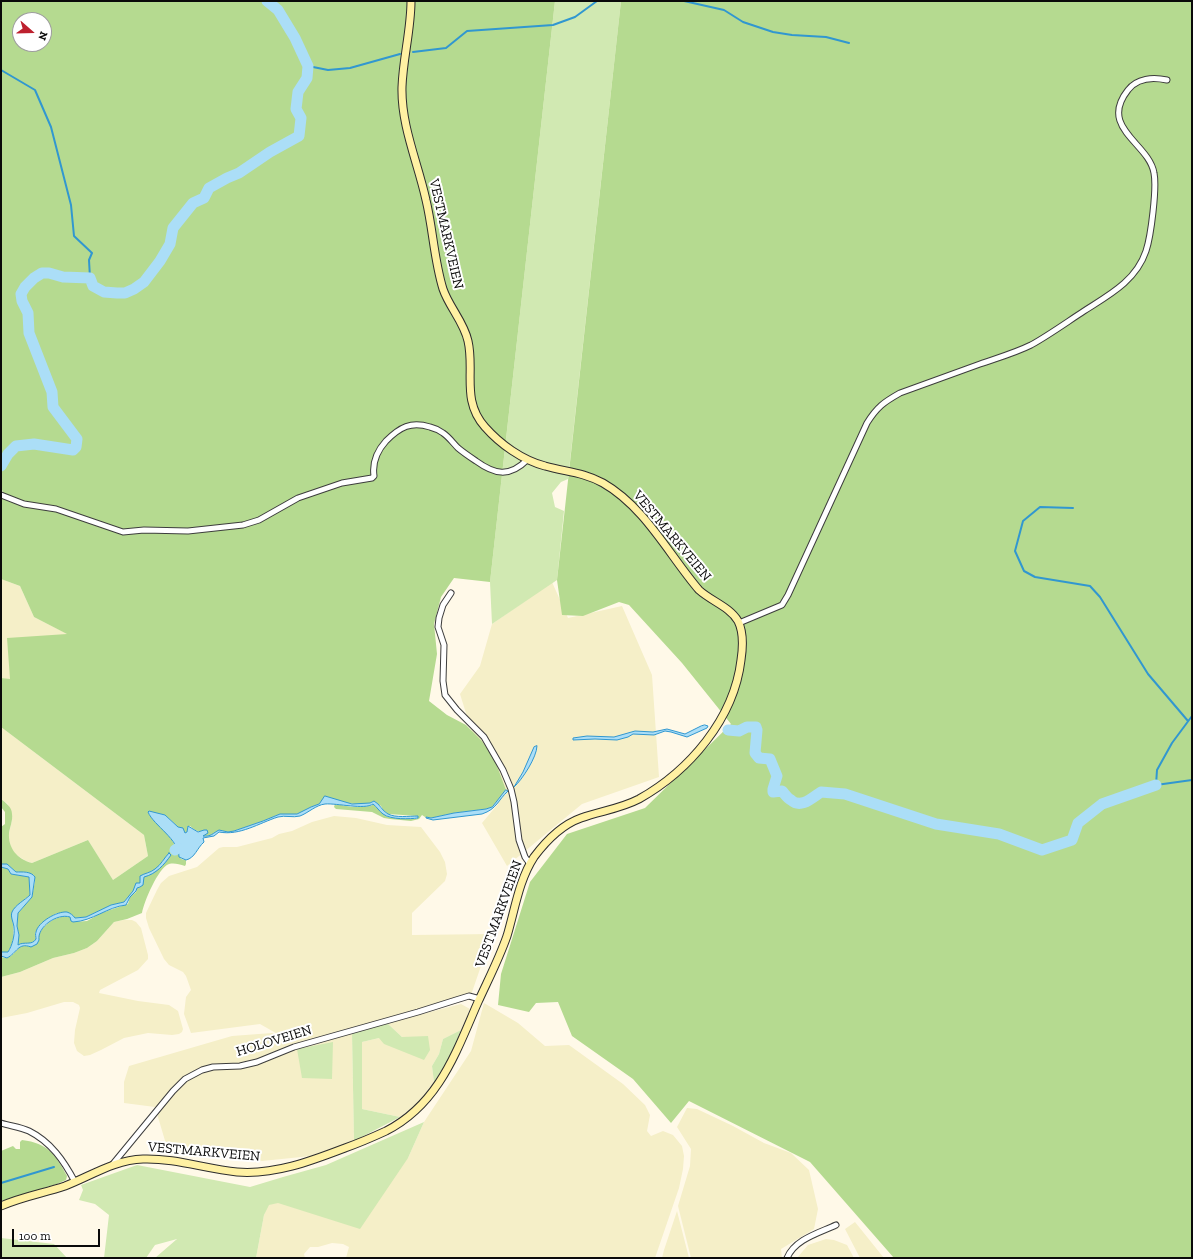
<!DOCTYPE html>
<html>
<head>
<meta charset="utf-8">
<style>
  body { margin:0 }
  #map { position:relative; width:1193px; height:1259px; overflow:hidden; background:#fff9e8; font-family:"Zilla Slab",serif }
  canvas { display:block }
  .frame { position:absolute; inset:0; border:2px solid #0a0a0a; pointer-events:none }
  .north { position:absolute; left:12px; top:12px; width:40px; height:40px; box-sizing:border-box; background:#fff; border:1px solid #9d9d9d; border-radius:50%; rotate:110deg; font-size:11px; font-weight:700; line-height:16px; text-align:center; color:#0a0a0a }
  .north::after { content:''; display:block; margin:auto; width:14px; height:18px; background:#bd202e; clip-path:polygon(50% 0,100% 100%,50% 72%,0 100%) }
  .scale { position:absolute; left:12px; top:1229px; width:88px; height:18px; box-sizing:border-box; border:2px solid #0a0a0a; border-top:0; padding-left:5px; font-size:12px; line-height:14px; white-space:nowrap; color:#0a0a0a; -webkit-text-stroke:3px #fff; paint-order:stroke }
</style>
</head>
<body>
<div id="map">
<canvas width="1193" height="1259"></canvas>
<div class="frame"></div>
<div class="north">N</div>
<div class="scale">100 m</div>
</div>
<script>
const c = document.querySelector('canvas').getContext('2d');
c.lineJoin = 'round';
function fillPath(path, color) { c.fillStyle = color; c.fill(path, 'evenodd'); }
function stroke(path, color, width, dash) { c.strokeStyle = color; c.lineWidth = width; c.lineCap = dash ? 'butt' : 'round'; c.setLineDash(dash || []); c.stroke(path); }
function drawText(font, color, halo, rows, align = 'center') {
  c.font = font + ' "Zilla Slab",serif'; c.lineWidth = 4; c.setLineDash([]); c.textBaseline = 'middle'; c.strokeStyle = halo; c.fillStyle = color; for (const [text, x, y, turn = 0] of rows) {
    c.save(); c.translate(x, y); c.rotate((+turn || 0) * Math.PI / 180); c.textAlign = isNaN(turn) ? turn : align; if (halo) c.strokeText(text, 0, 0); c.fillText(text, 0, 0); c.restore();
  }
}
fillPath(new Path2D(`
  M1,579L20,586L34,617L68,634L10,680L1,678Z
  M552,582L568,618L622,606L652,675L659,777L582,804L507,866L482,823L498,804L475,742L460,694L480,666L492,624Z
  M1,727L144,835L148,856L113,880L88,840L32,863L26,861L15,854L11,848L9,840V833L12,820L8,804L1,799Z
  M334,816L356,818L387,825L421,827L440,852L445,862L447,874L445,881L412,913V935L492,934L471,995L352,1033L354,1141L321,1155L262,1161L166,1144L155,1107L124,1103V1082L129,1066L232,1036L272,1033L295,1044L260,1024L191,1033L184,1014L186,997L191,990L186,976L183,972L169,965L164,959L149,928L146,918V913L157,890L161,883L169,876L197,867L219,848L223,847H237L272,838L279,834L292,831L312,822Z
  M123,920H132L136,922L141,928L148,955V959L138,970L100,990L99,993L138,1001L169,1005L178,1011L183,1029L182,1032L179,1034L172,1035L148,1033L124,1038L101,1050L90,1055L84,1056L77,1051L74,1043L75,1030L80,1008L79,1005L73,1002H64L27,1013L1,1018V977L20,972L53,958L74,953L87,948L97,941L114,922Z
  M484,1003L518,1023L545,1046L569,1045L623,1084L645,1105L650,1115L647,1131L651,1136L663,1131L673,1135L682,1146L684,1156L683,1169L679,1188L655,1258H346L349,1247L343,1244L332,1243L318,1247H310L304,1254L305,1258H256L264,1215L268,1205L408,1158L424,1122L471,1051Z
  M461,1004L470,1009L461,1030L443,1039L439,1054L432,1066L434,1082L418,1103L400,1117L362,1109V1042L379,1038L402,1037L387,1023Z
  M687,1108L697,1109L733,1126L764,1143L791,1153L809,1170L818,1209L814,1229L781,1249L782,1258H691L678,1206L690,1166L691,1149L677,1127Z
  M677,1211L689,1258H662L664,1250Z
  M855,1222L884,1258H860L845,1229Z
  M826,1239L834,1240L847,1245L854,1258H797L808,1245Z`), '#f5efc8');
fillPath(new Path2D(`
  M555,1H621L568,479L561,482L552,493L555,507L564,511L557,580L492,624L490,582Z
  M387,1023L402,1037L428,1036L430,1050L424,1060L384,1044L379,1038L362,1042V1109L400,1117L354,1141L352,1033Z
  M461,1030L450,1057L434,1082L432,1066L439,1054L443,1039Z
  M333,1042L332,1079L302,1078L297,1049Z
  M424,1122L408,1158L360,1229L278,1203L269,1205L264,1215L256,1258H155L177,1239L155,1245L146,1258H104L109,1215L95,1204L79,1200L83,1190L81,1185L137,1165L250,1187L283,1177L326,1165Z
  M1,1238L54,1244L67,1258H1Z`), '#d1e9b2');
fillPath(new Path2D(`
  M1,1H555L490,582L454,578L441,597L434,624L437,654L429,701L447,715L466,725L481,740L494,758L506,790L492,807L486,809L454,813L431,818L425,817L422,815L419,819L411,821L390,819L384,818L372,812L336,809L334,807L335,804L352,807L371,806L373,804L380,811L388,817L417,819L418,816L388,814L383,810L381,806L373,801C363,809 342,801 330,799L328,797L319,804L311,807L301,813L296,814H280L263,821L234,831L228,832L219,830C214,835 210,836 203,836V835L206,834L202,831C196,832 194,829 190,826H188L187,832L185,833L165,815L148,812C152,820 159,824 165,831C172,839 178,849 181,859L186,860V864L185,866C179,864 174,863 169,864C158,868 144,902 142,913L127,919L114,922L97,941L87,948L74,953L53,958L20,972L1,977V957L5,958L11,956L21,946H28L39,939L38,936C43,925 57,914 70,917L73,922L87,921L101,913L128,904L130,897L136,892L137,888L140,887L144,877L154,872L171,855C163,858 162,863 157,868C151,873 145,873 140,878V883L124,902L111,905L86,917L75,918L71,914L57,913L50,917L37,930L35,933L36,939C32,946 24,941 17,946L19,935L17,926L18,913L32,897L35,881L34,875L25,872H16L7,864H1V827L5,824V812L1,807V799C6,803 12,807 12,814C13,820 10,827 9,833C8,848 17,859 32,863L88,840L113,880L148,856L144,835L1,727V678L10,679L7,638L67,634L34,617L20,586L1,579V493L3,491L1,490ZM20,20H44V44H20Z
  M621,1H1192V1258H894L810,1162L689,1101L671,1123L633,1079L572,1036L558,1002L536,1003L529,1012L498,1005L501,974L530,882L567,834L645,808L731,724L682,663L629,605L619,602L583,616L562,615L557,580Z
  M1,867L8,869L11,874L29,877L30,895L18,905L12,917C14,929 15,942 8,952H1Z
  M22,1140C48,1143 56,1155 67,1176L66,1180L57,1184L1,1201V1151L13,1146L16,1149H20V1142Z`), '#b5da90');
const water = new Path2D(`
  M705,725L708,726L707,728L687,737L671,732L665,731L654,735L633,734L628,737L617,740L595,739L573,740V738L587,736L614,737L635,731L653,732L667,729L685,734L701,726Z
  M537,746C537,757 522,780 514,787L523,772L534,747Z
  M506,790L508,791C498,800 497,809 482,814L433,820L426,818V817L431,818L454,813L486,809L492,807Z
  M325,796L352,804L370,803L374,801C380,804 382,811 388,814C396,818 409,816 418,816V818C410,819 391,820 383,814C379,811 377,807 373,804C365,810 337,803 325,804C316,805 308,813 300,816C293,818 285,815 278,817C259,823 240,836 219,832L214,836L203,838L204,842C197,848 195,858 186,860L179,857C179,839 154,826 148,812L149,811L165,815L178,827L183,828L185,833L187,832L188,826L198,832L204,830H207L208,833L203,836C211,837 213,833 219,830L228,832L234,831L263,821L280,814H297L311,807L319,804Z
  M169,853L171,855C164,865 156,874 144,877L143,885L140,887L137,888L136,891L130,897L126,905C107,907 93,921 73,922L71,921L70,917C57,913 37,927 39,940L37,944L31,947C18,942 17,953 7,958L1,956V952H8C12,946 15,935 14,928C14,923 10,917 12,912C15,905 25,900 30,895L29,877L11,874L8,869L1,867V864H7L16,872C22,872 31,871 35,877L32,897L18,913L17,926L19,935L18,945C24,941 32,946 36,939C36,937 35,934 36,932C38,922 57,911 67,912C70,913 73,915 75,918L86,917L111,905L124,902L133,891L136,883H140V876C145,873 150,873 155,869C161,865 164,858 169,853Z`);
fillPath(water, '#abdef7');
stroke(water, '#3197d0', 1);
stroke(new Path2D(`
  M684,1L724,10L743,22L773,32L792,35L826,37L849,43
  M413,52L446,48L467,31L553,25L575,17L597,1
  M308,66L328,70L350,68L400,54
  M1,70L35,90L51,127L71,205L74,236L92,253L89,260L90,278
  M1073,508L1040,507L1023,521L1015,551L1024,571L1035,577L1090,586L1100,597L1148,674L1188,721
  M1192,716L1172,743L1157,770L1156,785L1192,780
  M1,1183L54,1167`), '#3197d0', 2);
stroke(new Path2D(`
  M1,466L8,454L16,446L34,444L73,450L76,447L77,439L53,407L52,392L29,333L28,313L22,301L21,294L25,287L34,278L42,273H49L63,277L90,278L93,286L104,292L117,293H125L134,289L144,282L160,261L170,244L173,228L193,203L204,198L209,188L227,178L239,173L270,152L299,136L301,118L296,109L298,92L307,78L308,66L295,38L278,10L267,1
  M728,730L739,731L747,727H756L757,730L755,753L759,758L770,759L777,776L773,789V792L782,791C785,794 787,798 791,800C801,809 812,798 821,792L845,794L936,824L999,834L1042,850L1072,840L1078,823L1102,804L1156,785
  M175,850L178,848`), '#abdef7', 11);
const street = new Path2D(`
  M1,495L24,504L56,509L123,532L144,530L188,531L243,525L259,520L298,498L342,483L372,478L374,476C372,462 377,451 386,441C400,427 411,421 430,427C434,428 439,430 443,433C449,437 453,443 458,448C464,453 470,457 476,461C494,474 509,478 527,460
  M451,593L443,605L439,618L438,627L444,645L443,681L445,695L457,710L484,737L503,770L511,789L514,802L519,840L525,857L530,864
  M739,623L782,605L788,595L867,423C877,407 884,402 900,393C927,383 953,374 980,364C997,358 1015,353 1031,345C1049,335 1067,322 1084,311C1109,295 1136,281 1146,251C1151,236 1157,188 1154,173C1149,143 1098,128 1128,90C1137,78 1153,77 1167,80
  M1,1123C10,1126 20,1127 29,1131C51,1142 64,1161 75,1182
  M112,1165L173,1091L185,1079L202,1070L213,1067L240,1066L257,1062L294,1047L418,1012L456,1000L469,996L480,999
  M787,1258C795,1239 819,1233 836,1225`);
const secondary = new Path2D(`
  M1,1206C21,1197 44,1193 65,1186C91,1176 114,1160 143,1159C175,1158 206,1169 237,1172C275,1175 311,1161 345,1148C359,1143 373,1137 386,1131C439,1104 456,1052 478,1002C488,980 499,959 507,936C515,909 519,880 534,857C546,841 561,825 581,818C600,811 620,809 639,799C689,771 734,719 741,660C743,647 744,633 738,621C730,607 711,601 699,590C669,555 645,507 603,483C583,472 566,472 545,466C522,460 500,444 485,427C461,400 475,371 468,341C464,322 449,307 443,289C434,260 433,229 426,200C418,163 401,126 402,87C403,58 411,30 411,1`);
stroke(street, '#3d3d3d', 7);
stroke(secondary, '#2c2c2c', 9);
stroke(street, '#fff', 5);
stroke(secondary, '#fff1a3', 7);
drawText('14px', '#0a0a0a', '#fff', [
  ["VESTMARKVEIEN",446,234,77],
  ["VESTMARKVEIEN",672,536,50],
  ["VESTMARKVEIEN",499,914,-70],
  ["HOLOVEIEN",274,1041,-17],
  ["VESTMARKVEIEN",204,1152,5]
]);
</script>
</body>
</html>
